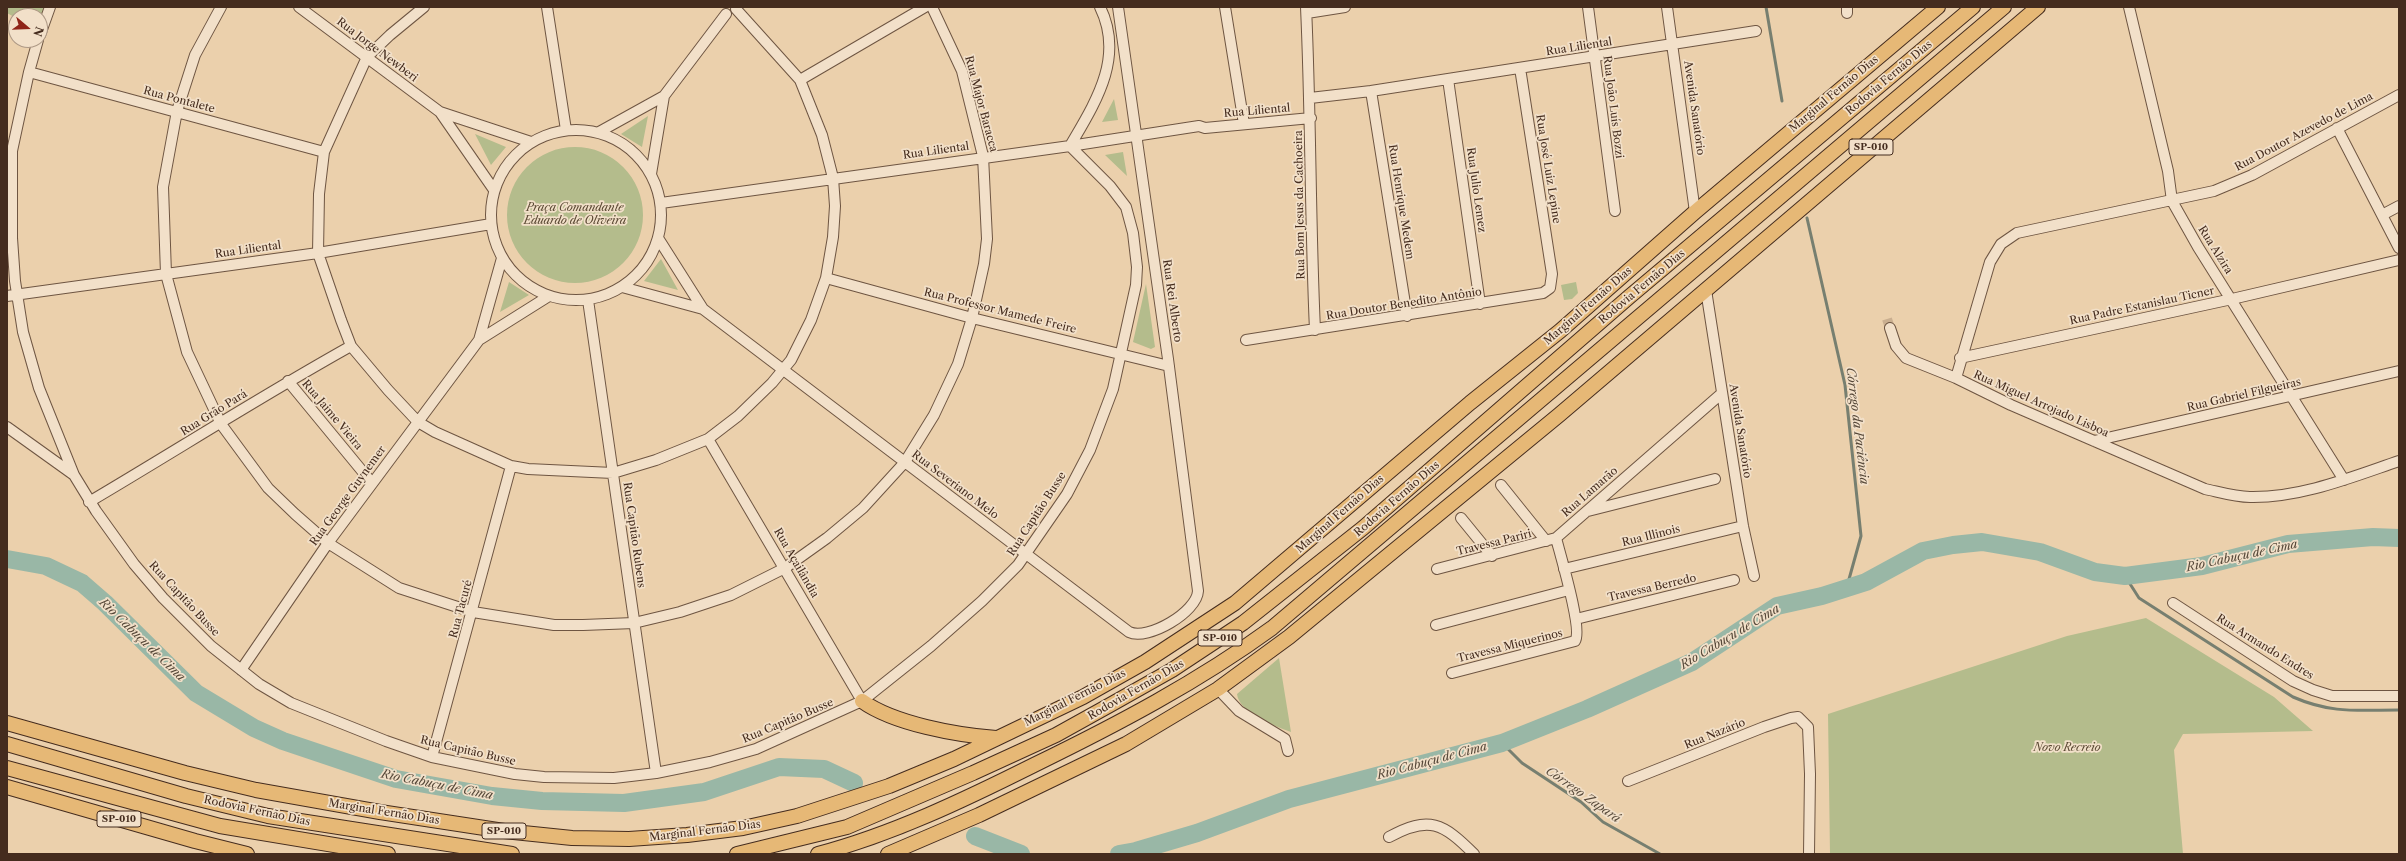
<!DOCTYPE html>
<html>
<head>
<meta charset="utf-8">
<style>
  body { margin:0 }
  #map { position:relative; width:2406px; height:861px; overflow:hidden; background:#ebd0ac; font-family:"Libre Caslon Text",serif }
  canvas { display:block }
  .frame { position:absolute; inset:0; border:8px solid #452c1e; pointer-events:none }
  .north { position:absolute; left:8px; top:8px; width:40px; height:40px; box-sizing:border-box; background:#f2e0c9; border:1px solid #ad9885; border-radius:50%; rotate:109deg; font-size:11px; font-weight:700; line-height:16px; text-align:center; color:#452c1e }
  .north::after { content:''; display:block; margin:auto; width:14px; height:18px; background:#8f2418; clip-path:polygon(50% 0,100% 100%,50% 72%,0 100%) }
</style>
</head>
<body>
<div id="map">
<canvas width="2406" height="861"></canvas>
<div class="frame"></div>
<div class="north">N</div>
</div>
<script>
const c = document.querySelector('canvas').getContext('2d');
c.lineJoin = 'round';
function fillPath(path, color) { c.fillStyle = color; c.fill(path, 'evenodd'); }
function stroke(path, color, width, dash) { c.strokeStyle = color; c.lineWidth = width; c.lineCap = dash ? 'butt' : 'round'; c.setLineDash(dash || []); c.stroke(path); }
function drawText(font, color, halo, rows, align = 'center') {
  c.font = font + ' "Libre Caslon Text",serif'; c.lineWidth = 3.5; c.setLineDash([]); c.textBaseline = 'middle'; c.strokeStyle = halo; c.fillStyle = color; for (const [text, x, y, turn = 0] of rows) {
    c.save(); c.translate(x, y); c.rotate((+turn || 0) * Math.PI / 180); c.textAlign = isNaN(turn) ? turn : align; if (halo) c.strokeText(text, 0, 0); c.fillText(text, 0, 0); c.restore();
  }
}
fillPath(new Path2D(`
  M7,7H47L40,26V16H16V18L7,13Z
  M1114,99L1118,120L1102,122Z
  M648,116L642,147L621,134Z
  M475,134L506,147L491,165Z
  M507 215a68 68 0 1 1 136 0a68 68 0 1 1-136 0Z
  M1123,152L1127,176L1105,155Z
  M661,259L678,290L644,281Z
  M509,282L529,295L500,312Z
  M1576,282L1578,293L1572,299L1564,300L1561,285Z
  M1146,284L1155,347L1151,349L1133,342Z
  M2146,618L2274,697L2313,731L2183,734L2174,750L2183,854H1830L1828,714L2067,636Z
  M1279,658L1291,732C1275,726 1239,713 1237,694Z`), '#b4bc8c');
stroke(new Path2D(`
  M1766,7L1782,101
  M1807,218L1845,385L1861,536L1846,590
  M2125,576L2139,598L2293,697C2332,714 2358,710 2399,710
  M1502,743L1522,763L1581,802L1603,822L1660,854`), '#777f70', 3);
stroke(new Path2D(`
  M7,559L46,566L82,583L105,603L196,693L254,728L283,741L396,779L492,796L542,801L624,803L704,792L779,767L824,769L854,783
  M975,836L1021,854
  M1119,854L1136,851L1197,833L1289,799L1502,743L1587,709L1692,662L1777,606L1822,596L1866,582L1923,551L1953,545L1982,542L2040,552L2095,572L2125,576L2202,566L2288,544L2373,537L2399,538`), '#99b7a6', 18);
stroke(new Path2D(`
  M1887,319L1890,328`), '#caaf90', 10, [10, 5]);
const minor = new Path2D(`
  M221,7L195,55L177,111L163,187L166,274L187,352L221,424L268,488L295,514L328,543L399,588L473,612L554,625H583L634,623L680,612L731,595L785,568L827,538L863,508L905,462L934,415L958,364L972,318L984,264L987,239L983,156L962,71L932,7
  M299,7L440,112L531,142
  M424,7L390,35L367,57L324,152L319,194L318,253L341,320L351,346L388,390L418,422L435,432L511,466L528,469L613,473L656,460L708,439L738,416L772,383L791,360L811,320L826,278L833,237L835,206L833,178L822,135L800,80L736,9
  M547,7L566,130
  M1225,7L1244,124
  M1306,7C1311,115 1310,222 1315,330
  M1588,7L1615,211
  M1667,7L1695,212
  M1847,7V13
  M2129,7L2168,171L2172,201L2198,247L2344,480
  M1307,13L1345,7
  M40,35L50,7
  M38,40L29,72L12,151V238L15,281L23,332L39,388L74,475
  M29,72L324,152
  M1448,79L1480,304
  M800,80L925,7
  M1371,91L1407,316
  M2399,95L2252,175L2214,191L2017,233L2001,244L1990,262L1956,378L2011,405L2205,489C2219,492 2235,497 2250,497C2301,498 2352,477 2399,461
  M1310,98L1371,91L1756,31
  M440,112L494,190
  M2337,128L2399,248
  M491 215a85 85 0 1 1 170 0a85 85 0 1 1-170 0Z
  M599,132L664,96L726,14
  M1070,146C1095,103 1125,58 1100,7
  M651,174L664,96
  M661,203L1070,146L1199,126L1205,128L1311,118
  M2382,215L2399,206
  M658,238L703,309
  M826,278L972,318L1169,366
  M622,287L703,309L1129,632C1148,641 1197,612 1198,591L1168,359L1118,7
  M1706,290L1743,526L1754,576
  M7,296L318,253L491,224
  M588,300L656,773
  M1890,328L1896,346L1906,358L1956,378
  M479,340L549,296
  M1246,340L1543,293L1550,288L1552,274L1520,68
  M1960,358L2232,299L2399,260
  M288,381L372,483
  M7,427L74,475L96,511L134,564L163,598L211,646L259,684L291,703L386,741L432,757L515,774L544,777L614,778L656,773L710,762L756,749L862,701L931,646L982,601L1018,565L1067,494L1090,450L1113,389L1136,285L1137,267L1133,233L1126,207L1110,186L1070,146
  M708,439L862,701
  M2094,441L2399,371
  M1501,485L1546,541
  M89,502C177,450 263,395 351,346
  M1588,511L1715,479
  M1461,518L1492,556
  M1437,569L1556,538
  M1564,569L1743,526
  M2173,603L2293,681L2313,690L2332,696H2399
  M1576,619L1734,580
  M1436,625L1569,590
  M241,670L328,543L479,340L502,258
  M1452,673L1575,641C1583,630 1560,554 1556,538L1721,394
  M1218,689L1239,711L1285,739L1288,751
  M432,757L511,466
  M1628,781L1764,727L1791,718L1798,717L1808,727L1810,774L1809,854
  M1389,837C1429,815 1443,823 1474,854`);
const highway = new Path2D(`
  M862,701C894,724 957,735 996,738
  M7,723L185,773L256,790L380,812L504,831L572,838L629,839L687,835L743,828L797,816L889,786L954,759L1083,697L1145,662L1235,603L1470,403L1560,331L1695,212L1938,7
  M7,744L186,796L268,816L512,854
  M7,768L220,826L388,854
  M7,787L195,841L247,854
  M737,854L847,827L973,773L1056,735L1110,705L1172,670L1243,623L1363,528L1629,297L1973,7
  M818,854C893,834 964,800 1034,765C1116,725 1198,682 1272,628L2004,7
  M888,854L979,815L1126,744L1218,689L1289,637L1559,415L2038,7`);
stroke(minor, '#6e5542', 12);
stroke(highway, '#452c1e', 16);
stroke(minor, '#f2e0c9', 10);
stroke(highway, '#e6b876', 14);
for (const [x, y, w] of [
  [1871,147,44],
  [1220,638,44],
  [119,819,44],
  [504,831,44]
]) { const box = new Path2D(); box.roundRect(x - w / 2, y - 8, w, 16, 3); c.fillStyle = '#f2e0c9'; c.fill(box); stroke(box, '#452c1e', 1); }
drawText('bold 10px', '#452c1e', null, [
  ["SP-010",1871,147],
  ["SP-010",1220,638],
  ["SP-010",119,819],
  ["SP-010",504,831]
]);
drawText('11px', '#452c1e', '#f2e0c9', [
  ["Rua Liliental",1579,47,-9],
  ["Rua Jorge Newberi",377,50,37],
  ["Rodovia Fernão Dias",1889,78,-40],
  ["Marginal Fernão Dias",1834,94,-40],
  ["Rua Pontalete",179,100,15],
  ["Rua Major Baracca",981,104,75],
  ["Rua João Luís Bozzi",1613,107,83],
  ["Avenida Sanatório",1694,108,82],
  ["Rua Liliental",1257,111,-5],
  ["Rua Doutor Azevedo de Lima",2304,132,-28],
  ["Rua Liliental",936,151,-8],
  ["Rua José Luiz Lepine",1548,169,81],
  ["Rua Julio Lemez",1476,190,82],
  ["Rua Henrique Medem",1401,202,81],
  ["Rua Bom Jesus da Cachoeira",1300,205,-91],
  ["Rua Liliental",248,250,-8],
  ["Rua Alzira",2215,250,58],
  ["Rodovia Fernão Dias",1642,287,-40],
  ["Rua Rei Alberto",1172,301,82],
  ["Rua Doutor Benedito Antônio",1404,304,-9],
  ["Marginal Fernão Dias",1588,306,-41],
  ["Rua Padre Estanislau Ticner",2142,306,-12],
  ["Rua Professor Mamede Freire",1000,311,14],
  ["Rua Gabriel Filgueiras",2244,395,-13],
  ["Rua Miguel Arrojado Lisboa",2041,404,24],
  ["Rua Grão Pará",214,413,-32],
  ["Rua Jaime Vieira",332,415,50],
  ["Avenida Sanatório",1740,431,81],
  ["Rua Severiano Melo",955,485,37],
  ["Rua Lamarão",1590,492,-41],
  ["Rua George Guynemer",348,496,-54],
  ["Rodovia Fernão Dias",1397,499,-41],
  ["Rua Capitão Busse",1037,514,-57],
  ["Marginal Fernão Dias",1340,514,-41],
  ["Rua Capitão Rubens",634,535,82],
  ["Rua Illinois",1651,536,-14],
  ["Travessa Pariri",1494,543,-14],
  ["Rua Açailândia",796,563,60],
  ["Travessa Berredo",1652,588,-13],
  ["Rua Capitão Busse",184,599,47],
  ["Rua Tacuré",461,609,-75],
  ["Travessa Miquerinos",1510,646,-14],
  ["Rua Armando Endres",2265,647,32],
  ["Rodovia Fernão Dias",1136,690,-30],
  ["Marginal Fernão Dias",1075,698,-27],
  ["Rua Capitão Busse",788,721,-23],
  ["Rua Nazário",1715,734,-22],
  ["Rua Capitão Busse",468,751,13],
  ["Rodovia Fernão Dias",257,811,12],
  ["Marginal Fernão Dias",384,812,9],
  ["Marginal Fernão Dias",705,831,-7]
]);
drawText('italic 11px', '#5b4934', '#f2e0c9', [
  ["Praça Comandante",575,208],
  ["Eduardo de Oliveira",575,221],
  ["Novo Recreio",2067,748]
]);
drawText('italic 12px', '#564839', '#f2e0c9', [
  ["Córrego da Paciência",1857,426,83],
  ["Rio Cabuçu de Cima",2242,556,-12],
  ["Rio Cabuçu de Cima",1730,637,-31],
  ["Rio Cabuçu de Cima",142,640,44],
  ["Rio Cabuçu de Cima",1432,761,-15],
  ["Rio Cabuçu de Cima",437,785,11],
  ["Córrego Zapará",1583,795,35]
]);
</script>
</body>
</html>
